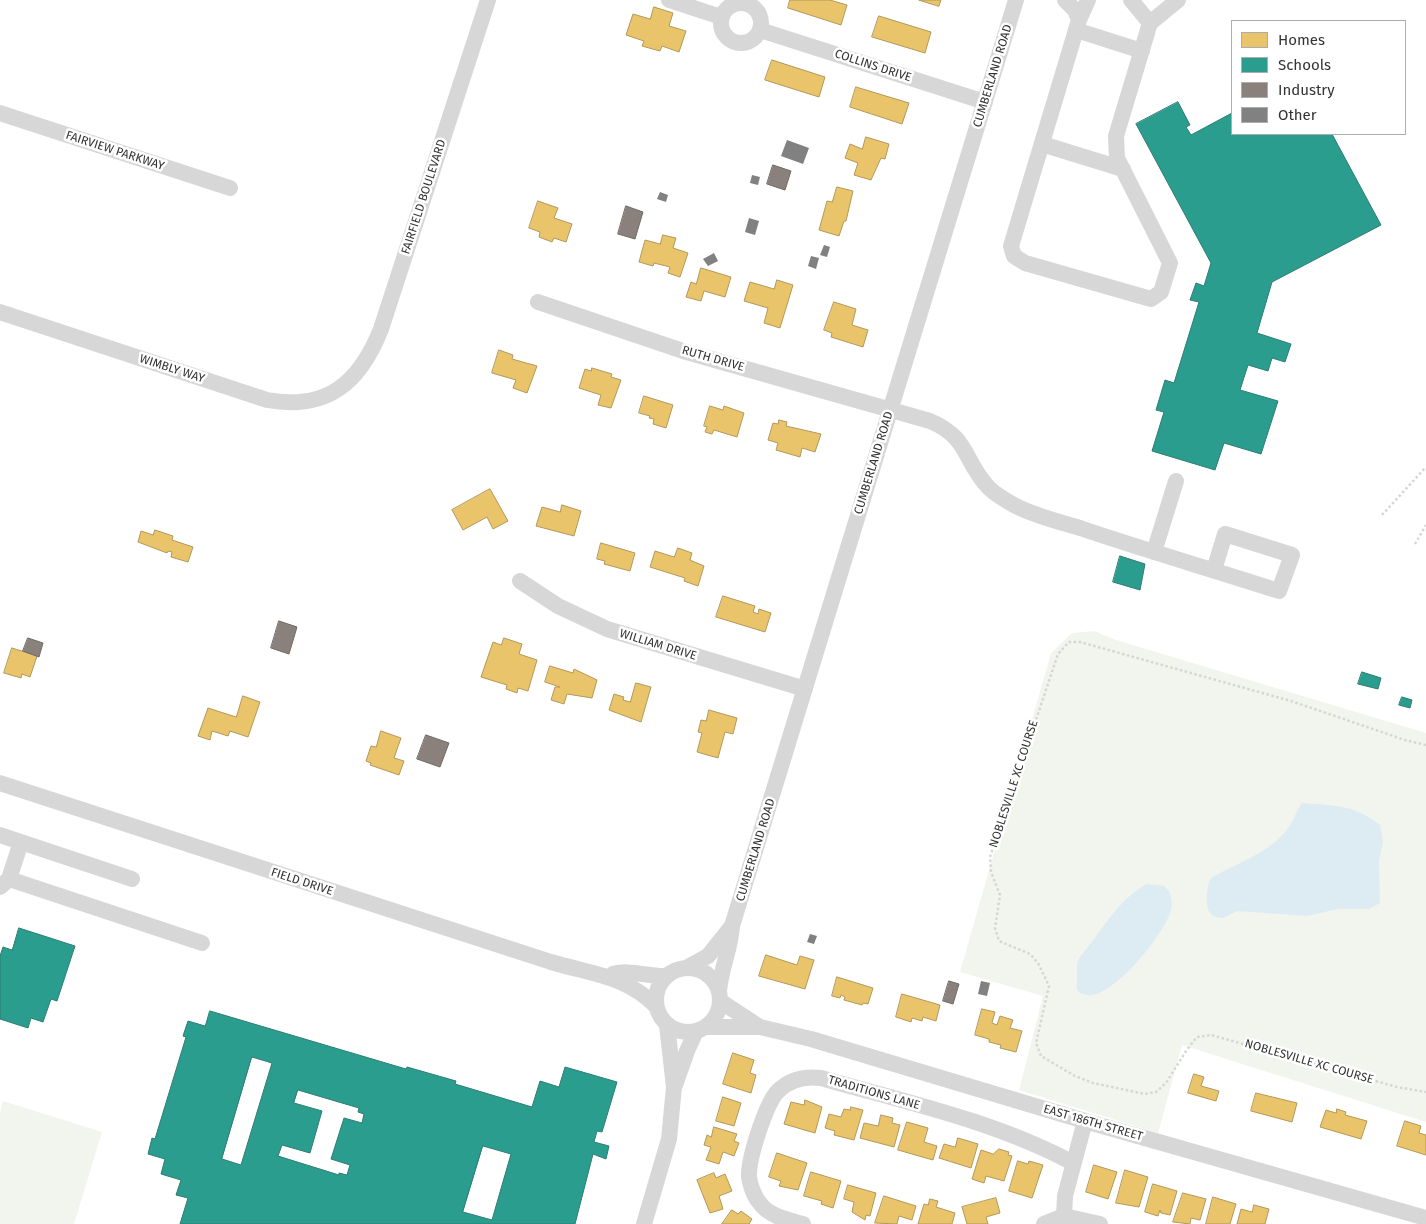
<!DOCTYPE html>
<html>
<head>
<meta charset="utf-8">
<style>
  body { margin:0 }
  #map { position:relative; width:1426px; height:1224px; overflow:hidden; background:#fff; font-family:"Fira Sans",sans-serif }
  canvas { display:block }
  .legend { position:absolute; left:1231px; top:20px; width:175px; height:115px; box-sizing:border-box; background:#fff; border:1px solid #adadad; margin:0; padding:6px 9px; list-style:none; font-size:15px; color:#333 }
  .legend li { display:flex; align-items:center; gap:10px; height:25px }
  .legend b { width:25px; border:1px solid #adadad }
</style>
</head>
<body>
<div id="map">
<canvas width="1426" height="1224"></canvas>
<ul class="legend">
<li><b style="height:14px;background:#e9c46a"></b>Homes</li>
<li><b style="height:14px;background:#2a9d8f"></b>Schools</li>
<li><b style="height:14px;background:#8a817c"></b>Industry</li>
<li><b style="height:14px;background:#818181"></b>Other</li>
</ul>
</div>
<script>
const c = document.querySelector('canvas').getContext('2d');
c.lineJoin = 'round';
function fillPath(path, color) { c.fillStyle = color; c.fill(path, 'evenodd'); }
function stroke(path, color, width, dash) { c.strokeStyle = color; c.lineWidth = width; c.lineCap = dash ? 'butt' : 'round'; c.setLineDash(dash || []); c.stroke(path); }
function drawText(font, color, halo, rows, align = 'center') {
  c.font = font + ' "Fira Sans",sans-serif'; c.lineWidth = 5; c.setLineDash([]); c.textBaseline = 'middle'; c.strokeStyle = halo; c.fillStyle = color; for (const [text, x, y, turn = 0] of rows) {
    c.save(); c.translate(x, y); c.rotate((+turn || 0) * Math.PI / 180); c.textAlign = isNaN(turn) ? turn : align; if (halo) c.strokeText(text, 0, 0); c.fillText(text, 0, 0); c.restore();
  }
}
fillPath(new Path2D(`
  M1094,631L1116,640L1426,733V1122L1182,1045L1158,1133L1019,1090L1043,996L960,972L1051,653L1072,633Z
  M3,1101L102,1132L74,1224H0V1112Z`), '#f1f5ed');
fillPath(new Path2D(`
  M1302,803C1335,806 1353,804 1380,825L1383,842L1379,860L1380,903L1369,909H1338L1307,916L1237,911L1223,918C1219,918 1214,917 1211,914C1204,908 1207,885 1211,878C1237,863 1272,852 1289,827C1294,820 1296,811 1302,803Z
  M1146,884L1164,886L1169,891C1171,897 1173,903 1171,910C1166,932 1108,1006 1083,994C1077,992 1076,988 1077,982C1078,973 1075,965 1080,957C1102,931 1116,902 1146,884Z`), '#ddebf3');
const homes = new Path2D(`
  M790,0H830L847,5L841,25L788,8Z
  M919,0H941L939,6Z
  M654,7L673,13L669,26L686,31L679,52L662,46L660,51L642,46L644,41L626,35L633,14L650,19Z
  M879,16L931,32L925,53L872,37Z
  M772,60L825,77L819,97L765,80Z
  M856,87L909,103L902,124L850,107Z
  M866,137L889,144L885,159L881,158L871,180L854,175L858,163L845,158L850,144L862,149Z
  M837,187L853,191L846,221H844L839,236L819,230L827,201L832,202Z
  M538,201L558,208L554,218L572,224L566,242L554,238L552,242L539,237L540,232L529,228Z
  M663,235L676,238L673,248L688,253L680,277L668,273L670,267L654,263L653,266L639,262L645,240L660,244Z
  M701,268L731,277L725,297L704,291L701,301L686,297L691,282L696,284Z
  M777,280L793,285L780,328L764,323L768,308L744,301L750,282L774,289Z
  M834,302L856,309L852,325L868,330L863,347L831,337L832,333L824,330Z
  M499,350L513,355L512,359L537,366L527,393L513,388L516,380L492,373Z
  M592,368L612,374L611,377L621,380L611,408L598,405L601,395L579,388L585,369L591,371Z
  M644,396L673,405L666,428L653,424L654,419L649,418L650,416L639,413Z
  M710,406L723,410L724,406L744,413L737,437L714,430L712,434L705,432L707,427L704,426Z
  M779,420L787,422L786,426L821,434L815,452L802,448L800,457L776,450L778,443L768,440L773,423L778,424Z
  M490,489L508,521L493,529L487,517L463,530L452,510Z
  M562,505L581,511L574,536L536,526L542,507L560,512Z
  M155,530L173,536L172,540L193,547L188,562L171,557L172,552L168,551L167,553L138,542L141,531L153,535Z
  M601,543L635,553L630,571L604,564L605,561L597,559Z
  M678,548L692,553L690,560L704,566L698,586L684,581L685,578L650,567L655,551L674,557Z
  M723,596L755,606L753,612L758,614L759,609L771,613L765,632L716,617Z
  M504,638L522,644L519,654L537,660L528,691L518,688L517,693L506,689L507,685L481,677L493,642L501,645Z
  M12,648L37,656L30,677L22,674L21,678L4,673Z
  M550,666L573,673L574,669L597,680L592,698L567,694L564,704L551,700L555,687H560L545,682Z
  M636,683L651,687L641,722L609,710L614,694L624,697L623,700L630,702Z
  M243,696L260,702L248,737L230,731L228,736L212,731L210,740L198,736L208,708L236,717Z
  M709,710L737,718L733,734L725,732L718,758L697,752L702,733L698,732L701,720L706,721Z
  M381,731L401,738L394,758L404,761L399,775L370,765L371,763L366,761L371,746L376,747Z
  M766,955L797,965L800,956L814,960L805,989L759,976Z
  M837,977L873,988L868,1004L863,1003L862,1005L844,1000L845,997L841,995L840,998L832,996Z
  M902,994L940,1005L936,1021L923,1017L922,1021L912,1018L911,1022L896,1017Z
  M982,1009L995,1012L992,1023L997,1025L1000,1016L1013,1020L1010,1028L1022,1031L1016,1052L1000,1048L1001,1045L989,1042V1039L975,1035Z
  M733,1053L754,1060L750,1073L756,1075L751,1093L723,1084Z
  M1194,1074L1204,1077L1201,1086L1219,1091L1216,1101L1188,1093Z
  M1256,1093L1297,1103L1292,1122L1251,1111Z
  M723,1097L741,1103L734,1126L716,1121Z
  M805,1100L822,1107L815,1133L784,1124L791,1102L804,1105Z
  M851,1107L863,1110L854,1140L834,1135L835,1131L825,1128L829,1114L841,1117L844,1109L850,1110Z
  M1337,1109L1346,1112L1345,1115L1367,1121L1361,1139L1320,1127L1326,1110L1336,1113Z
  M881,1115L893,1118L892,1123L900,1125L894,1147L860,1138L864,1123L878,1126Z
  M1405,1121L1421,1126L1419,1133L1426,1135V1155L1397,1146Z
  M907,1122L928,1128L924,1142L937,1146L933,1160L898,1150Z
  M714,1127L737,1134L734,1141L739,1143L734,1156L723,1152L719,1164L706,1160L711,1147L704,1145L707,1135L711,1137Z
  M958,1138L978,1144L971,1168L939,1158L944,1144L955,1147Z
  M999,1149L1009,1152L1008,1155L1012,1156L1004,1181L986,1176L984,1183L972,1179L981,1150L993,1154Z
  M777,1153L807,1163L798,1190L779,1186L781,1181L769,1177Z
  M1018,1161L1028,1164L1029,1161L1043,1165L1032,1198L1009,1191Z
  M1094,1165L1117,1172L1108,1199L1086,1192Z
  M1125,1170L1148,1177L1139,1207L1116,1203Z
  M811,1172L841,1181L833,1208L821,1204L822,1201L804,1196Z
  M714,1173L716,1178L725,1174L732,1191L719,1196L723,1209L710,1213L697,1180Z
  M1153,1184L1177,1191L1170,1215L1161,1213L1160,1210L1158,1216L1145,1212Z
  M848,1185L876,1193L870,1216L866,1215L865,1220L852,1212L854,1202L844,1199Z
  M1183,1193L1206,1199L1200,1220L1191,1218L1190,1224L1173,1222Z
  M884,1196L916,1206L912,1220L899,1216L897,1224L875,1223Z
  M1213,1197L1236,1204L1230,1224H1206Z
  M996,1198L1000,1213L986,1217L988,1224H967L962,1207Z
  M930,1199L938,1201L936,1207L955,1213L952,1224H918L924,1204L928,1205Z
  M1254,1205L1269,1209L1265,1224H1237L1241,1209L1252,1212Z
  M732,1210L738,1214L741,1211L752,1219L749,1224H722Z`);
fillPath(homes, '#e9c46a');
stroke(homes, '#b2985a', 1);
const schools = new Path2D(`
  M1178,102L1190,125L1186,127L1191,135L1232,113V134H1332L1381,225L1272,282L1257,333L1291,344L1285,362L1272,358L1268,371L1248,365L1240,390L1278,401L1261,454L1224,443L1215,470L1152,451L1164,412L1156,410L1165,380L1174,383L1199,302L1190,300L1196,283L1204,286L1211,263L1136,124Z
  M1120,556L1145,564L1140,590L1113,582Z
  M1362,672L1381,678L1378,689L1358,684Z
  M1402,697L1412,700L1410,708L1399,705Z
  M19,928L75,946L57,1001L51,999L43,1022L31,1018L28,1028L0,1019V956L3,947L12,950Z
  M210,1011L406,1069L407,1067L456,1081L455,1084L532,1107L540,1081L559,1087L565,1067L617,1082L602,1132L597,1131L594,1142L609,1146L606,1159L593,1154L575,1224H180L188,1198L176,1195L181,1180L161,1174L165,1159L148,1154L152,1138L155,1139L186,1037L183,1036L188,1021L205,1026ZM252,1057L272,1063L241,1165L222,1159ZM298,1090L359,1108L358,1112L364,1114L362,1123L344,1118L331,1159L350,1165L347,1175L339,1173V1175L278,1156L282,1145L310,1153L322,1111L294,1103ZM483,1146L511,1154L492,1220L463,1212Z`);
fillPath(schools, '#2a9d8f');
stroke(schools, '#2d7d73', 1);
const industry = new Path2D(`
  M773,165L791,171L785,190L767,184Z
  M626,206L643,212L635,239L618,234Z
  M279,621L297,627L289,654L271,648Z
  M28,638L43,643L39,657L23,651Z
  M426,735L449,743L440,767L417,759Z
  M949,981L959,984L953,1004L943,1001Z`);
fillPath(industry, '#8a817c');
stroke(industry, '#706a66', 1);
fillPath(new Path2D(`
  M787,140L809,148L803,164L781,156Z
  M752,175L760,177L758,185L750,183Z
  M660,192L668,195L666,202L657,199Z
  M749,218L759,221L755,235L745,232Z
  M824,245L830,247L827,257L820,255Z
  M714,253L718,261L708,266L703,259Z
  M811,256L819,258L816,269L808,266Z
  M810,934L817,936L814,944L807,942Z
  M981,981L990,983L987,996L978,994Z`), '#818181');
stroke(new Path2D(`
  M1382,515L1426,467
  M1415,544L1426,525
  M1426,745L1405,740L1291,701L1080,642H1069L1058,654L990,857L991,872L1000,895L995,928L999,941L1030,954L1038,963L1049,986L1036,1043L1041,1056L1075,1076L1093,1083L1145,1094L1156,1092L1166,1083L1186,1051L1197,1037L1211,1035L1397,1087L1426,1092`), '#d6d6d6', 2.5, [2.5, 2.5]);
stroke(new Path2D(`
  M669,0L721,17
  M1065,0L1075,10L1079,20L1011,246L1014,256L1025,263L1151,299L1161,292L1170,263L1117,158L1116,136L1150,23L1131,0
  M721 23a20 20 0 1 1 40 0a20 20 0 1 1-40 0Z
  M1079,20L1088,0
  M1150,23L1178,0
  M760,30L985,102
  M1076,30L1142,51
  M0,113L230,188
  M1042,144L1123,169
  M538,302L683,351L930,421C970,438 963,461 989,488C996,495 1005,500 1014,505C1034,516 1061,522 1083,529C1148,551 1214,570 1279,591L1292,555L1225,534L1214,570
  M0,312L267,400C328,411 360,382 381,329L488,0
  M1154,552L1176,481
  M520,581L558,606L607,629L805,689
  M0,783L551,962C591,974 625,975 656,1006
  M0,835L132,879
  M9,879L21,842
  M0,887L9,879L202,943
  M656 1000a32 32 0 1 1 64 0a32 32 0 1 1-64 0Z
  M686,968L708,956L732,926
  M613,974C630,969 649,977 666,976
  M719,991C721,968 731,948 732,926L1016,0
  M720,1001L758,1026
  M706,1027H760L811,1039L1085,1121L1426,1218
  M675,1085L687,1051L696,1031
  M1064,1216L1065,1196L1085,1121
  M644,1224L669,1139L674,1087L667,1025
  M803,1224C788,1220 768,1216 759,1202C754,1196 750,1185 749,1177C748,1159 766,1103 778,1091C790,1079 805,1076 821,1078C905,1102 995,1121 1073,1163
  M1044,1224L1064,1216L1100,1224`), '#d7d7d7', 16);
drawText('12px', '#333', '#fff', [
  ["COLLINS DRIVE",873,66,18],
  ["CUMBERLAND ROAD",993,76,-73],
  ["FAIRVIEW PARKWAY",115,151,18],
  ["FAIRFIELD BOULEVARD",424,197,-72],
  ["RUTH DRIVE",713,359,16],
  ["WIMBLY WAY",172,369,18],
  ["CUMBERLAND ROAD",874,463,-73],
  ["WILLIAM DRIVE",658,645,17],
  ["NOBLESVILLE XC COURSE",1014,784,-72],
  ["CUMBERLAND ROAD",756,850,-73],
  ["FIELD DRIVE",302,882,18],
  ["NOBLESVILLE XC COURSE",1309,1062,16],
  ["TRADITIONS LANE",874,1093,16],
  ["EAST 186TH STREET",1093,1123,16]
]);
</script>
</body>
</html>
